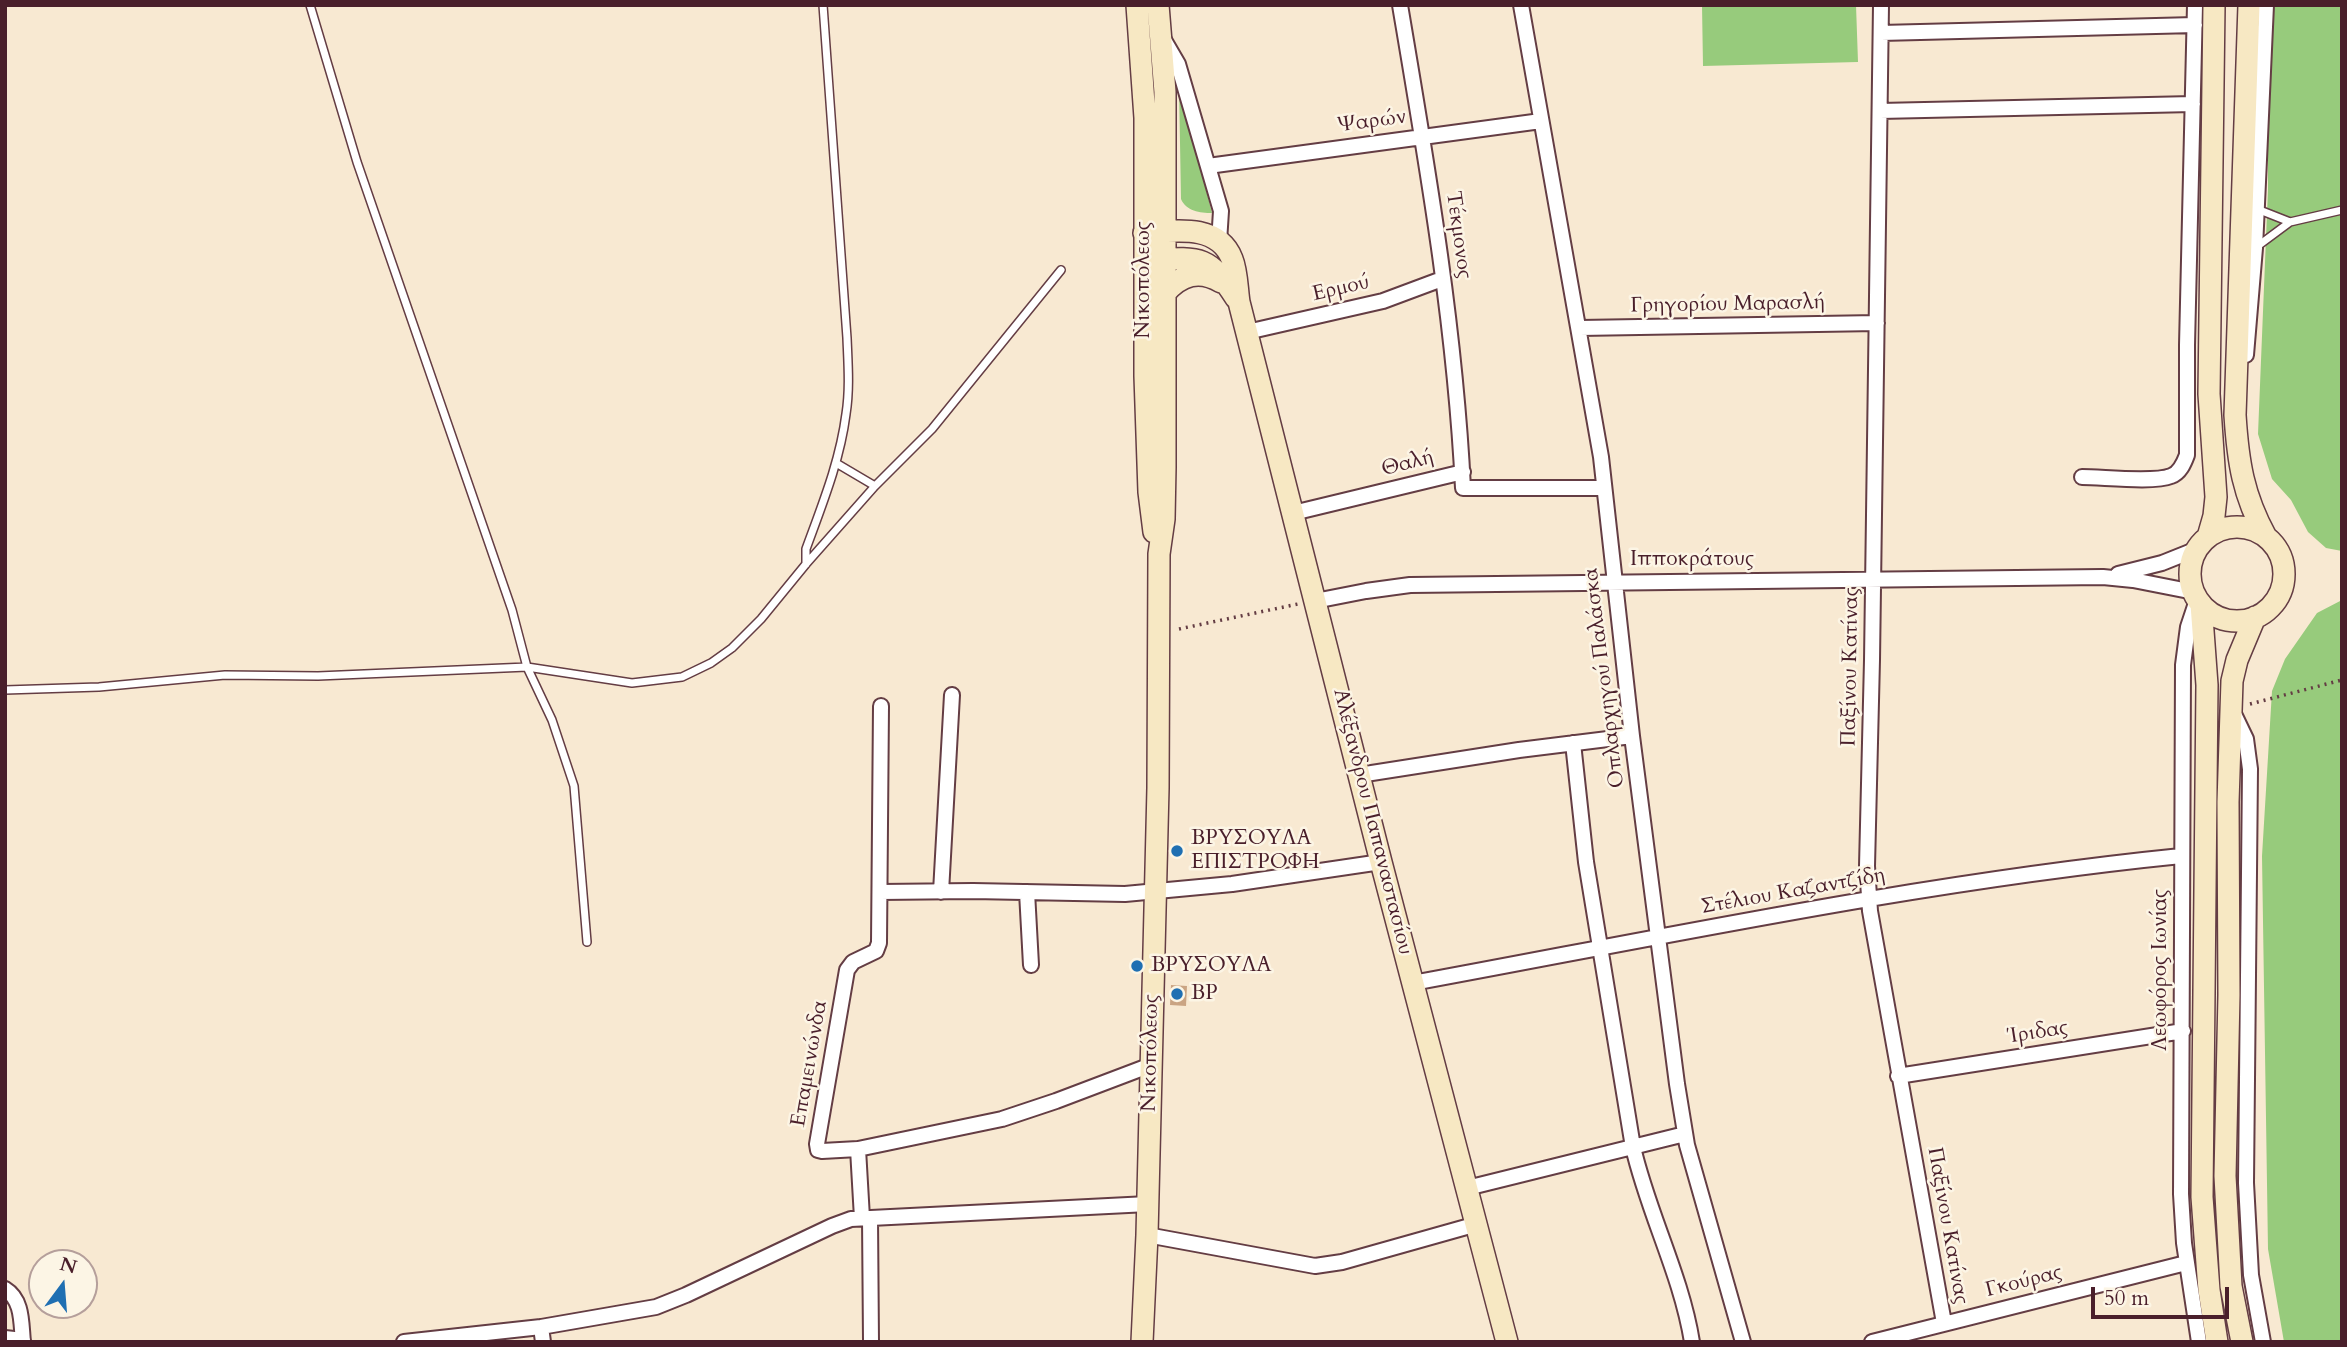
<!DOCTYPE html>
<html>
<head>
<meta charset="utf-8">
<style>
  body { margin:0 }
  #map { position:relative; width:2347px; height:1347px; overflow:hidden; background:#f8e9d2; font-family:Cardo,serif }
  canvas { display:block }
  .frame { position:absolute; inset:0; border:7px solid #4a1f2b; pointer-events:none }
  .north { position:absolute; left:28px; top:1249px; width:70px; height:70px; box-sizing:border-box; background:#fcf5e5; border:2px solid #b59f9b; border-radius:50%; rotate:16deg; font-size:19px; font-weight:700; line-height:28px; text-align:center; color:#4a1f2b }
  .north::after { content:''; display:block; margin:auto; width:24px; height:32px; background:#1f6fb2; clip-path:polygon(50% 0,100% 100%,50% 72%,0 100%) }
  .scale { position:absolute; left:2091px; top:1287px; width:138px; height:32px; box-sizing:border-box; border:4px solid #4a1f2b; border-top:0; padding-left:9px; font-size:21px; line-height:24px; white-space:nowrap; color:#4a1f2b; -webkit-text-stroke:5px #fcf5e5; paint-order:stroke }
</style>
</head>
<body>
<div id="map">
<canvas width="2347" height="1347"></canvas>
<div class="frame"></div>
<div class="north">N</div>
<div class="scale">50 m</div>
</div>
<script>
const c = document.querySelector('canvas').getContext('2d');
c.lineJoin = 'round';
function fillPath(path, color) { c.fillStyle = color; c.fill(path, 'evenodd'); }
function stroke(path, color, width, dash) { c.strokeStyle = color; c.lineWidth = width; c.lineCap = dash ? 'butt' : 'round'; c.setLineDash(dash || []); c.stroke(path); }
function drawText(font, color, halo, rows, align = 'center') {
  c.font = font + ' Cardo,serif'; c.lineWidth = 5; c.setLineDash([]); c.textBaseline = 'middle'; c.strokeStyle = halo; c.fillStyle = color; for (const [text, x, y, turn = 0] of rows) {
    c.save(); c.translate(x, y); c.rotate((+turn || 0) * Math.PI / 180); c.textAlign = isNaN(turn) ? turn : align; if (halo) c.strokeText(text, 0, 0); c.fillText(text, 0, 0); c.restore();
  }
}
fillPath(new Path2D(`
  M1702,5H1856L1858,62L1703,66Z
  M2268,5H2342V551L2326,548L2308,532L2291,500L2272,479L2258,434L2268,189Z
  M1179,86L1212,213C1200,213 1186,211 1181,199Z
  M2342,600V1342H2284L2268,1249L2262,856L2272,691L2285,659L2317,613Z`), '#97cb7c');
fillPath(new Path2D(`
  M1171,985L1187,986L1186,1006L1170,1005Z`), '#caa483');
const lane = new Path2D(`
  M310,5L357,162L512,610L527,667L552,720L574,786L587,942
  M2257,209L2290,222
  M2255,248L2290,222L2342,210
  M836,463L875,486
  M806,564V549C822,505 840,461 846,414C850,389 848,363 847,338L823,5
  M5,690L99,687L225,675L318,676L527,667L632,683L682,677L711,663L732,648L761,619L806,564L875,486L932,429L1061,270`);
const street = new Path2D(`
  M1400,5C1427,165 1455,325 1463,488H1604
  M1521,5L1601,457L1632,736L1677,1084L1687,1145L1743,1342
  M1881,5L1872,660L1867,866L1870,911L1944,1323
  M1881,33L2195,25
  M1164,40L1178,64L1221,211L1219,242
  M1880,111L2193,104
  M1208,166L1541,121
  M1580,328L1877,323
  M1247,332L1383,301L1442,279
  M2246,355L2255,248L2266,5
  M2082,477C2103,477 2154,483 2171,476C2180,473 2184,463 2187,455V345L2195,5
  M1293,513L1463,472
  M2118,574L2162,563L2197,549
  M2197,600L2188,627L2183,665L2181,1194L2184,1243L2199,1342
  M1315,601L1366,591L1410,585L2103,577L2133,580L2194,592
  M2234,714L2246,739L2250,769L2246,1183L2251,1275L2263,1342
  M1573,743L1586,862L1633,1147C1648,1213 1681,1274 1692,1342
  M1359,775L1519,750L1632,736
  M880,892L973,891L1125,894L1232,884L1381,862
  M941,892L952,695
  M1027,892L1031,965
  M1413,983C1668,936 1923,882 2181,856
  M1898,1076L2183,1031
  M858,1149L1002,1119L1056,1101L1151,1065
  M1467,1188L1685,1134
  M862,1218L858,1149L822,1151L818,1150L817,1144L847,970L853,962L876,951L879,943L881,706
  M870,1218L871,1342
  M1147,1235L1315,1266L1342,1262L1477,1224
  M5,1289C23,1300 21,1323 23,1342
  M541,1327L543,1342
  M5,1338L23,1340
  M404,1342L541,1327L656,1307L686,1295L832,1226L851,1219L1148,1204
  M1872,1342L2186,1263`);
const secondary = new Path2D(`
  M1137,5L1145,118V376L1149,492L1154,532
  M2249,5L2235,415C2238,462 2243,495 2266,537
  M1144,233C1174,231 1218,223 1232,259C1237,271 1237,289 1239,302L1381,862L1507,1342
  M1153,260C1201,257 1209,256 1236,298
  M1165,293C1181,275 1199,269 1221,282
  M2190 574a47 47 0 1 1 94 0a47 47 0 1 1-94 0Z
  M2208,537L2214,516L2216,497L2209,394L2214,5
  M2201,604L2207,685L2202,1197L2209,1290L2217,1342
  M1142,1342L1147,1235L1158,788L1159,554L1164,519L1165,467V92L1158,5
  M2242,1342L2231,1286L2225,1176L2229,995L2228,802L2232,681L2237,660L2255,617`);
stroke(lane, '#643d44', 10);
stroke(street, '#643d44', 18);
stroke(secondary, '#643d44', 24);
stroke(new Path2D(`
  M1179,629L1298,604
  M2250,704L2342,680`), '#643d44', 3.5, [2, 5]);
stroke(lane, '#fff', 7);
stroke(street, '#fff', 14);
stroke(secondary, '#f7e8c3', 21);
for (const [x, y, r, color] of [
  [1177,851,7,"#1f6fb2"],
  [1137,966,7,"#1f6fb2"],
  [1177,994,7,"#1f6fb2"]
]) { const dot = new Path2D(); dot.arc(x, y, r, 0, 2 * Math.PI); c.fillStyle = color; c.fill(dot); stroke(dot, '#fcf5e5', 2.5); }
drawText('21px', '#4a1f2b', '#fcf5e5', [
  ["Ψαρών",1372,122,-8],
  ["Τέκμονος",1458,235,82],
  ["Νικοπόλεως",1144,280,-90],
  ["Ερμού",1341,289,-13],
  ["Γρηγορίου Μαρασλή",1728,305,-1],
  ["Θαλή",1408,464,-14],
  ["Ιπποκράτους",1692,560],
  ["Παξίνου Κατίνας",1851,667,-89],
  ["Οπλαρχηγού Παλάσκα",1605,678,-97],
  ["Αλέξανδρου Παπαναστασίου",1372,822,76],
  ["Στέλιου Καζαντζίδη",1793,892,-10],
  ["Λεωφόρος Ιωνίας",2161,970,-90],
  ["Ίριδας",2038,1033,-9],
  ["Νικοπόλεως",1151,1053,-89],
  ["Επαμεινώνδα",810,1064,-80],
  ["Παξίνου Κατίνας",1947,1226,80],
  ["Γκούρας",2024,1282,-14]
]);
drawText('21px', '#4a1f2b', '#fcf5e5', [
  ["ΒΡΥΣΟΥΛΑ",1191,839],
  ["ΕΠΙΣΤΡΟΦΗ",1191,863],
  ["ΒΡΥΣΟΥΛΑ",1151,966],
  ["BP",1191,994]
], 'left');
</script>
</body>
</html>
